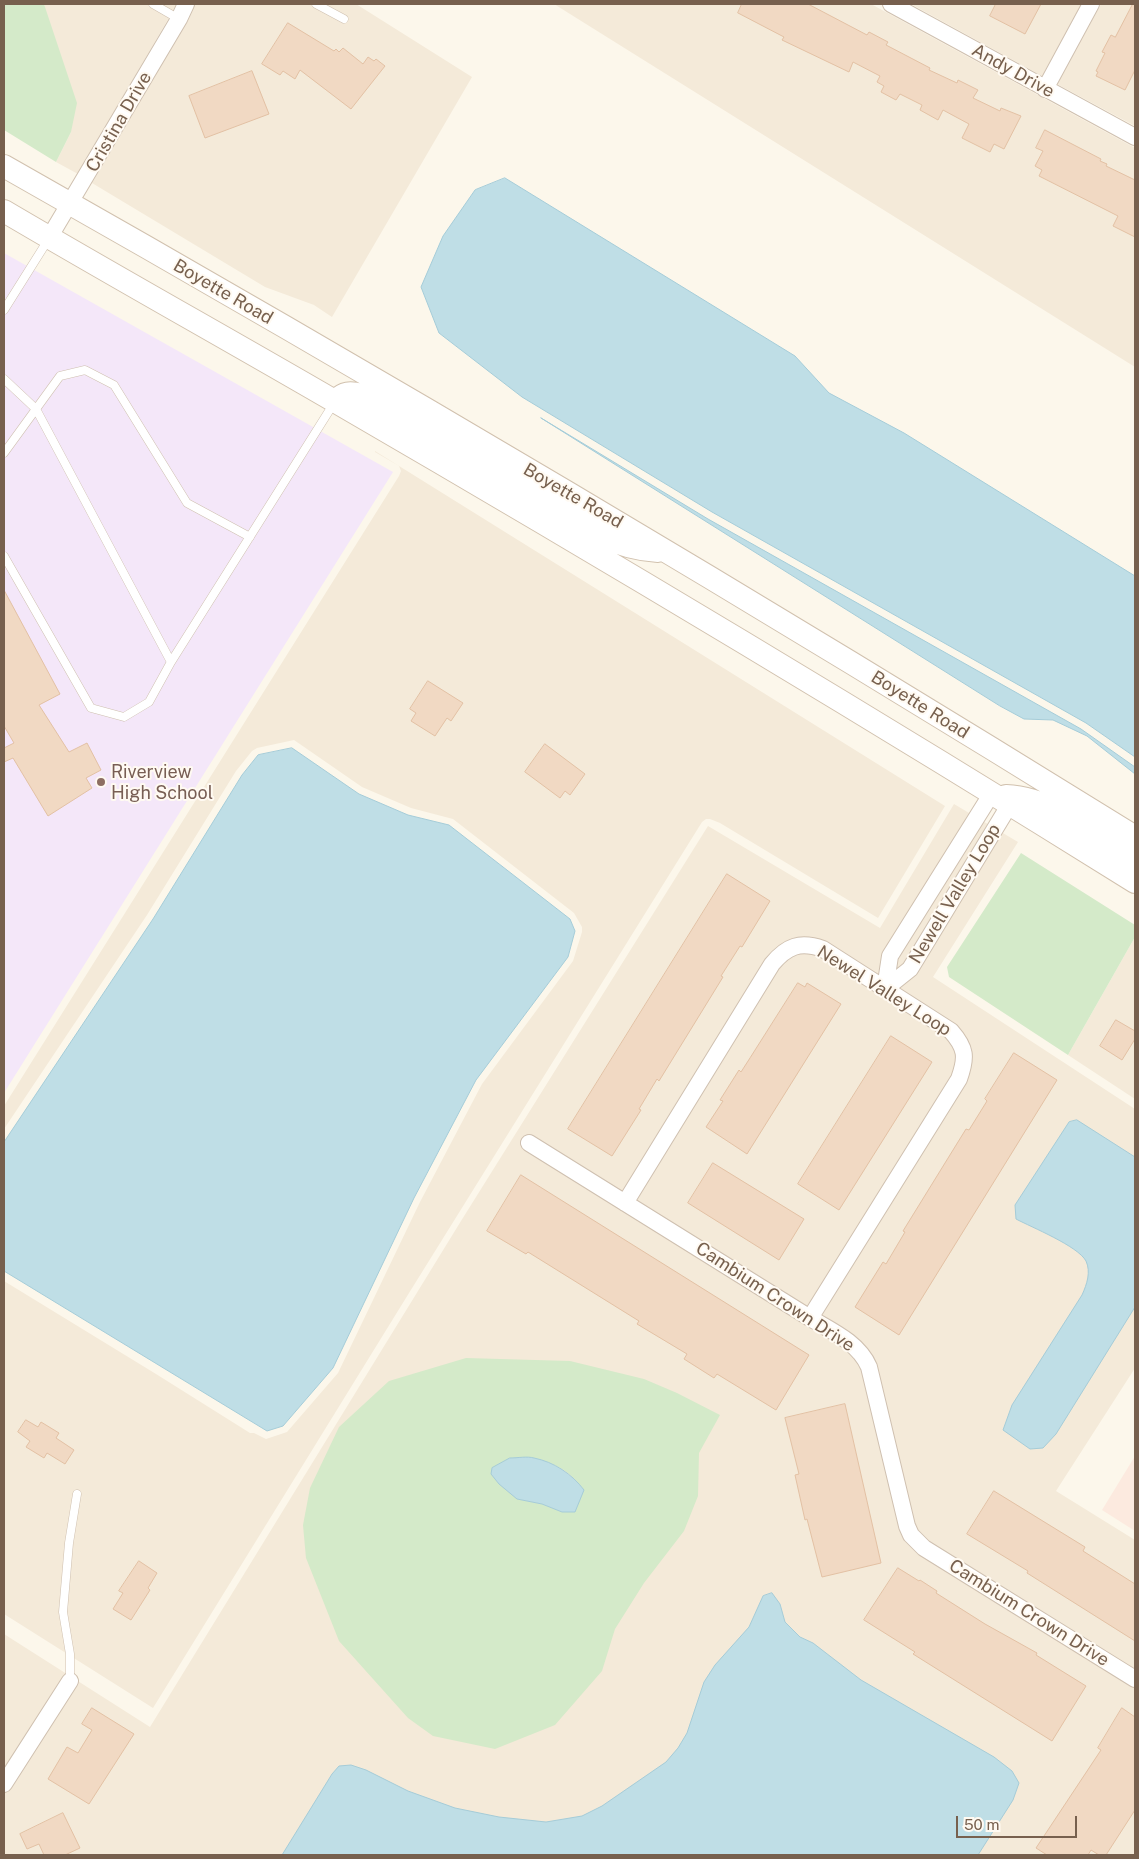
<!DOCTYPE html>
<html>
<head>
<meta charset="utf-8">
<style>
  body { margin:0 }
  #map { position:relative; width:1139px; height:1859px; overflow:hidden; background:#fcf7eb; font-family:"Public Sans",sans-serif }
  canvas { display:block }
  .frame { position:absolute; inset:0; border:5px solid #77604e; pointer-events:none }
  .scale { position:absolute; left:956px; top:1816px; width:121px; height:22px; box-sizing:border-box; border:2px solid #77604e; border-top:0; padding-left:6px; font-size:15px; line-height:18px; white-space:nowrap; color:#77604e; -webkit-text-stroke:4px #fffaf2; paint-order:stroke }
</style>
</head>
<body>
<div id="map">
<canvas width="1139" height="1859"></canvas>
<div class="frame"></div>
<div class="scale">50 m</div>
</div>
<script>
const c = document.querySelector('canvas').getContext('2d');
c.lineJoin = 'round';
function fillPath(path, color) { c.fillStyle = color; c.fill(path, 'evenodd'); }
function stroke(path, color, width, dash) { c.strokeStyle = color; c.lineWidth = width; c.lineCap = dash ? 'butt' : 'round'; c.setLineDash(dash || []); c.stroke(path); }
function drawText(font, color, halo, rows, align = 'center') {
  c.font = font + ' "Public Sans",sans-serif'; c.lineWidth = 4; c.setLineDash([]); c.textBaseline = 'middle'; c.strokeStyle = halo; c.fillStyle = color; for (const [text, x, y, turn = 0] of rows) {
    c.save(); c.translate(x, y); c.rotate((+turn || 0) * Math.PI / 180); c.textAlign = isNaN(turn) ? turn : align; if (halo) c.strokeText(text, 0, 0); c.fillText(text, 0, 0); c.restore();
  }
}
fillPath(new Path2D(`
  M44,4H177L78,174L56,162L71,132Z
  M195,4H356L472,77L332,317L314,305L265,287L92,183L186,23Z
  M554,4H871L1135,148V367Z
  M911,4H1082L1042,76Z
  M1101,4H1135V126L1057,84Z
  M375,451L945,806L878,918L720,823L710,819H706L702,822L409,1293L153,1708L4,1614V1281L156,1374L250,1433H254L266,1439L287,1432L338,1373L420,1202L482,1084L573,961L582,932V927L574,913L453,819L411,808L362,787L294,740L257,748L252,751L236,771L147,915L4,1129V1106L399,476L401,471L399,466L375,452Z
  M954,804L1018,842L933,977L1135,1109V1368L1056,1491L1135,1540V1855H4V1634L150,1727L461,1221L708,826L880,928Z
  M1135,937V1099L1068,1055Z`), '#f4ead9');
fillPath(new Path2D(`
  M1135,1456V1531L1102,1510Z`), '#fceadf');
fillPath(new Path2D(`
  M4,253L393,472L4,1093Z`), '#f4e7f9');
fillPath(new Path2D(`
  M4,4H44L77,103L71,132L56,162L4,130Z
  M1021,853L1135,925V937L1068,1055L949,977L947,967Z
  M466,1358L570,1361L644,1379L677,1393L720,1415L699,1453L698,1496L684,1531L644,1583L615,1629L602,1671L555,1725L495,1749L433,1736L408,1718L339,1641L306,1558L303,1525L310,1488L339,1427L389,1381ZM510,1458C542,1458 564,1463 584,1490L562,1512L542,1504L517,1499L499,1484L491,1474Z`), '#d4eac9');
const water = new Path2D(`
  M505,178L795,356L829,393L904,433L1135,576V757L1086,723L712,512L522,397L439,333L421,287L443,236L475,190Z
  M541,418L708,519L1081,729L1135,767V774L1087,736L1053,720L1024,719L1000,706Z
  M292,748L359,794L408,815L449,825L570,919L575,931L568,957L476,1080L414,1198L333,1368L283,1426L267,1431L4,1271V1142L153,919L242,775L258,755Z
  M1077,1120L1135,1157V1307L1056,1434L1043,1448L1030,1449L1003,1430L1012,1405L1082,1295C1087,1284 1091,1272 1086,1261C1078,1246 1031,1227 1016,1219L1015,1205L1069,1122Z
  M510,1458C518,1458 527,1456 534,1458C554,1462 572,1474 584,1490L575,1512H562L542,1504L517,1499L499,1484L491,1474L492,1468Z
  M772,1593L780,1604L785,1622L800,1637L813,1643L861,1680L994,1757L1012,1771L1019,1783L1013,1800L978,1855H282L332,1774L339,1766L351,1765L366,1770L408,1791L455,1808L499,1817L546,1822L582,1816L602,1806L666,1762L678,1748L687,1733L704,1682L715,1665L749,1627L763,1596Z`);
fillPath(water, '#bfdee6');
stroke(water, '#a5ccd8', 1);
const building = new Path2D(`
  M742,4H808L867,35L869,32L888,42L886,45L930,68L929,70L957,83L958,80L978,90L973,98L1000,111L1001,108L1021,116L1004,149L994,144L990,152L962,138L969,124L943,110L938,120L920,110L922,105L900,94L896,100L881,92L884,86L877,82L880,76L853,62L849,72L782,40L784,37L738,13Z
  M996,4H1041L1025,34L990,16Z
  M1133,4H1135V70L1125,90L1096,76L1098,72L1096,71L1105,53L1102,52L1111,35L1115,37Z
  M288,23L334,51L336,49L339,52L343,48L363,64L368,57L374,61L376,59L385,66L351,109L300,70L295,79L283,71L280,75L262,64Z
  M252,71L269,114L205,138L189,96Z
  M1045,130L1101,159L1100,161L1107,164L1106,166L1135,180V237L1113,226L1118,216L1039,176L1042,170L1035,166L1043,151L1036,148Z
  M4,590L60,694L39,705L69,752L87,743L101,770L86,778L92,788L48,816L13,758L4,762V748L14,743L4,726Z
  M428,681L463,703L451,721L447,718L435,736L411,721L416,713L410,709Z
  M545,744L585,774L570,795L565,791L560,798L525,772Z
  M727,874L770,901L742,947L740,946L721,976L723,977L659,1081L657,1079L639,1109L641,1110L612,1156L568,1129Z
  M798,983L805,987L807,983L841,1004L747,1154L706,1127L723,1101L720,1100L739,1070L741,1072L750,1058Z
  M1116,1020L1135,1031V1039L1122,1060L1100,1046Z
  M891,1036L932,1062L839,1210L798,1184Z
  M1014,1053L1057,1080L899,1335L855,1307L883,1262L886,1264L905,1232L903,1231L966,1129L969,1130L987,1101L985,1099Z
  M713,1163L804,1219L779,1260L688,1203Z
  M521,1175L809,1355L776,1410L717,1374L714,1378L684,1359L687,1354L637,1324L639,1321L528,1252L526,1254L487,1231Z
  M845,1404L881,1563L822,1577L807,1519L805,1520L795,1475L799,1474L785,1418Z
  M26,1420L38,1427L41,1422L59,1433L56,1438L74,1450L65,1464L47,1453L44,1458L26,1447L30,1441L18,1432Z
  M994,1491L1085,1547L1083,1551L1135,1584V1641L1027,1573L1028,1571L967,1534Z
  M139,1561L157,1573L148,1588L150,1590L131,1620L113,1609L123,1593L119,1591Z
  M898,1568L919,1581L920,1580L937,1591L936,1593L985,1624L1037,1653L1036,1655L1086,1686L1052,1741L913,1654L915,1652L864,1620Z
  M92,1708L134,1734L89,1804L48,1779L67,1747L78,1753L92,1730L82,1724Z
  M1122,1708L1135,1717V1810L1106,1855H1099L1091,1850L1088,1855H1047L1036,1848L1101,1750L1098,1748Z
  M63,1813L80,1848L65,1855H44L39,1844L27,1849L20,1834Z`);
fillPath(building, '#f1d9c3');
stroke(building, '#e3c1a4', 1);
const lane = new Path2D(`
  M153,4L179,19
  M316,4L344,19
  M4,310L48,240
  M4,379L36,409L171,662L334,403
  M4,453L60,376L85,370L114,385L187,503L250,537
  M4,556L91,708L124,717L149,702L171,662
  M70,1681V1654L63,1612L69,1543L77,1494`);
const street = new Path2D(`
  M891,4L1135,137
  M1045,89L1091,4
  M49,238L179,19L186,4
  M885,989L890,956L992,793
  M885,989L910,969L1010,804
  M529,1143L810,1318C832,1331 859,1343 869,1367L907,1526L911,1535L924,1548L1135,1679
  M625,1203L772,964C787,946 800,941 823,949L951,1031C966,1048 967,1057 959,1079L810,1318
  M4,1784L70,1681`);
const secondary = new Path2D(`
  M4,166C386,382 763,606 1135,837
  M4,211C114,276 226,338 336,402C605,558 872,718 1135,882
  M335,401C344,392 350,392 362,395L601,536C620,545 638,550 658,551
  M1006,796C1053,798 1097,834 1135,858`);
stroke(lane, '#cfc0b0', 9);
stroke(street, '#cfc0b0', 18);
stroke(secondary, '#d1c1ae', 24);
stroke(lane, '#fff', 8);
stroke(street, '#fff', 16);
stroke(secondary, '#fff', 22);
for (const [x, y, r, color] of [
  [101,782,5,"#8d6e63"]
]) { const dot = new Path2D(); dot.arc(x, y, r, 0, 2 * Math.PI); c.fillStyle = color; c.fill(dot); stroke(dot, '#fffaf2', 2); }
drawText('18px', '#77604e', '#fffaf2', [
  ["Andy Drive",1013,71,29],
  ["Cristina Drive",119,122,-60],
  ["Boyette Road",223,292,30],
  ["Boyette Road",573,496,30],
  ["Boyette Road",920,705,32],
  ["Newell Valley Loop",955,894,-59],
  ["Newel Valley Loop",884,991,32],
  ["Cambium Crown Drive",775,1297,33],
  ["Cambium Crown Drive",1029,1613,32]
]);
drawText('18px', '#785e54', '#fffaf2', [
  ["Riverview",111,772],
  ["High School",111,793]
], 'left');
</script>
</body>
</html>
